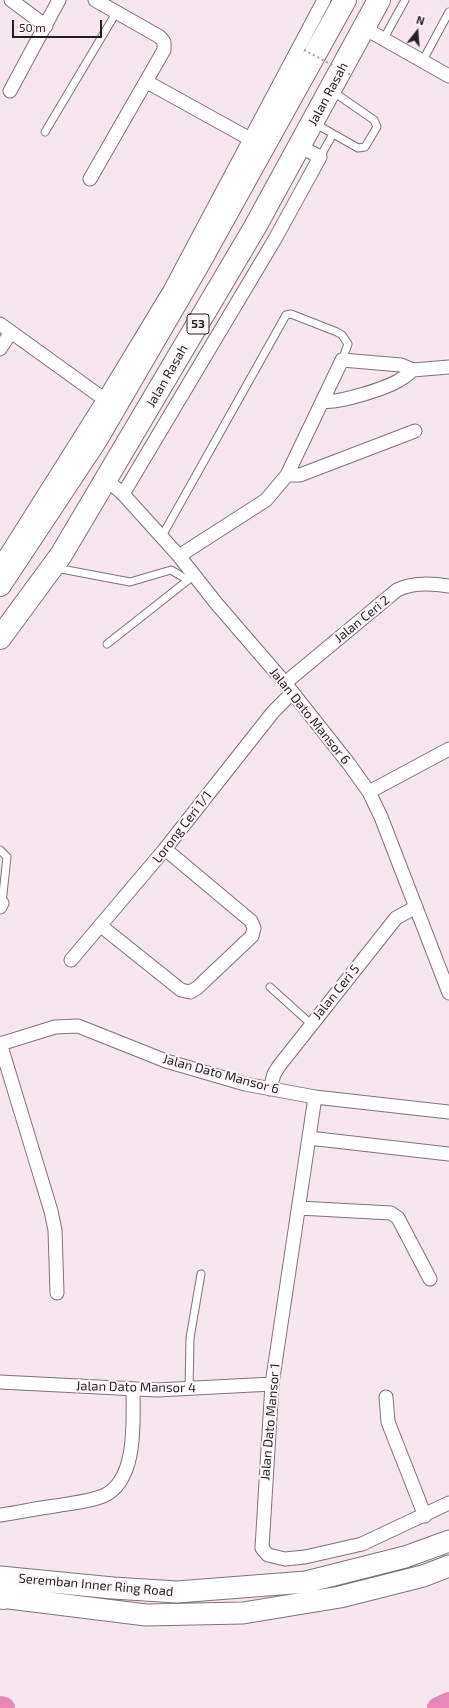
<!DOCTYPE html>
<html>
<head>
<meta charset="utf-8">
<style>
  body { margin:0 }
  #map { position:relative; width:449px; height:1708px; overflow:hidden; background:#f6e7ee; font-family:"Exo 2",sans-serif }
  canvas { display:block }
  .north { position:absolute; left:397px; top:12px; width:40px; height:40px; -webkit-text-stroke:3px #fdf7fa; paint-order:stroke; rotate:17deg; font-size:11px; font-weight:700; line-height:16px; text-align:center; color:#231e20 }
  .north::after { content:''; display:block; margin:auto; width:14px; height:18px; background:#231e20; clip-path:polygon(50% 0,100% 100%,50% 72%,0 100%) }
  .scale { position:absolute; left:12px; top:20px; width:90px; height:18px; box-sizing:border-box; border:2px solid #231e20; border-top:0; padding-left:5px; font-size:12px; line-height:14px; white-space:nowrap; color:#231e20; -webkit-text-stroke:3px #fdf7fa; paint-order:stroke }
</style>
</head>
<body>
<div id="map">
<canvas width="449" height="1708"></canvas>
<div class="north">N</div>
<div class="scale">50 m</div>
</div>
<script>
const c = document.querySelector('canvas').getContext('2d');
c.lineJoin = 'round';
function stroke(path, color, width, dash) { c.strokeStyle = color; c.lineWidth = width; c.lineCap = dash ? 'butt' : 'round'; c.setLineDash(dash || []); c.stroke(path); }
function drawText(font, color, halo, rows, align = 'center') {
  c.font = font + ' "Exo 2",sans-serif'; c.lineWidth = 4; c.setLineDash([]); c.textBaseline = 'middle'; c.strokeStyle = halo; c.fillStyle = color; for (const [text, x, y, turn = 0] of rows) {
    c.save(); c.translate(x, y); c.rotate((+turn || 0) * Math.PI / 180); c.textAlign = isNaN(turn) ? turn : align; if (halo) c.strokeText(text, 0, 0); c.fillText(text, 0, 0); c.restore();
  }
}
stroke(new Path2D(`
  M0,1707L4,1708
  M438,1708L449,1703`), '#e788b7', 22);
const service = new Path2D(`
  M383,40L405,0
  M422,62L449,12
  M314,123L358,148L365,147L377,127L374,120L332,91
  M45,132L116,13
  M320,157L333,134
  M162,536L286,315L291,314L337,332L342,335L348,344L342,360
  M56,568L130,582L171,570L188,580
  M107,644L192,577
  M0,850L7,857L2,903
  M270,987L311,1024
  M189,1389L190,1338L201,1274`);
const minor = new Path2D(`
  M11,0L46,26
  M364,28L449,76
  M147,82L250,139
  M10,91L59,0
  M90,179L164,50V42L160,37L95,0
  M0,324L104,399
  M0,349L11,332
  M413,370L449,367
  M287,475H300L415,431
  M106,479L123,494L179,556L216,603L285,683L349,764L369,792L381,817L449,993
  M123,494L275,239L320,157L299,146
  M179,556L266,500L287,475L342,360L401,365L413,370C409,373 405,377 401,379C388,388 337,404 323,401
  M0,564L104,399L170,290L324,0
  M285,683L397,590C413,582 431,583 449,586
  M369,792L449,749
  M0,907L2,903
  M101,926L181,990L190,992L197,988L252,936L254,928L251,921L165,849
  M71,960L165,849L273,712L292,693
  M0,1043L51,1211L55,1230L57,1293
  M0,1044L55,1027L78,1026L166,1061L245,1084L315,1097L449,1112
  M270,1089L274,1074L279,1066L396,918L416,907
  M315,1097L272,1384L262,1548L268,1555L285,1559L305,1557L362,1544L449,1503
  M309,1138L449,1154
  M299,1208L391,1213L398,1218L430,1279
  M0,1382L157,1390L272,1384
  M386,1397L388,1422L425,1516
  M0,1515C18,1513 36,1508 55,1506C70,1503 89,1502 103,1496C138,1481 133,1420 133,1389`);
const primary = new Path2D(`
  M0,1577L113,1588L177,1592L306,1582L405,1557L449,1541
  M0,1597L146,1615L243,1613L340,1597L423,1576L449,1566`);
const trunk = new Path2D(`
  M0,585L96,440L199,263L345,0
  M0,638L61,555L106,479L255,227L379,0
  M0,1597L3,1598`);
stroke(service, '#7f7277', 9);
stroke(minor, '#7f7277', 15);
stroke(primary, '#7f7277', 23);
stroke(trunk, '#7f7277', 24);
stroke(service, '#fff', 7);
stroke(minor, '#fff', 13);
stroke(primary, '#fff', 21);
stroke(trunk, '#fff', 22);
stroke(new Path2D(`
  M304,50L353,76`), '#a89da2', 2, [2, 3]);
for (const [x, y, w] of [
  [198,324,22]
]) { const box = new Path2D(); box.roundRect(x - w / 2, y - 10, w, 20, 3); c.fillStyle = '#fdf7fa'; c.fill(box); stroke(box, '#231e20', 1); }
drawText('bold 12px', '#231e20', null, [
  ["53",198,324]
]);
drawText('13px', '#231e20', '#fdf7fa', [
  ["Jalan Rasah",328,94,-62],
  ["Jalan Rasah",167,376,-60],
  ["Jalan Ceri 2",362,619,-39],
  ["Jalan Dato Mansor 6",310,716,51],
  ["Lorong Ceri 1/1",182,827,-52],
  ["Jalan Ceri 5",336,992,-51],
  ["Jalan Dato Mansor 6",221,1074,15],
  ["Jalan Dato Mansor 4",136,1387,1],
  ["Jalan Dato Mansor 1",270,1422,-85],
  ["Seremban Inner Ring Road",96,1585,5]
]);
</script>
</body>
</html>
